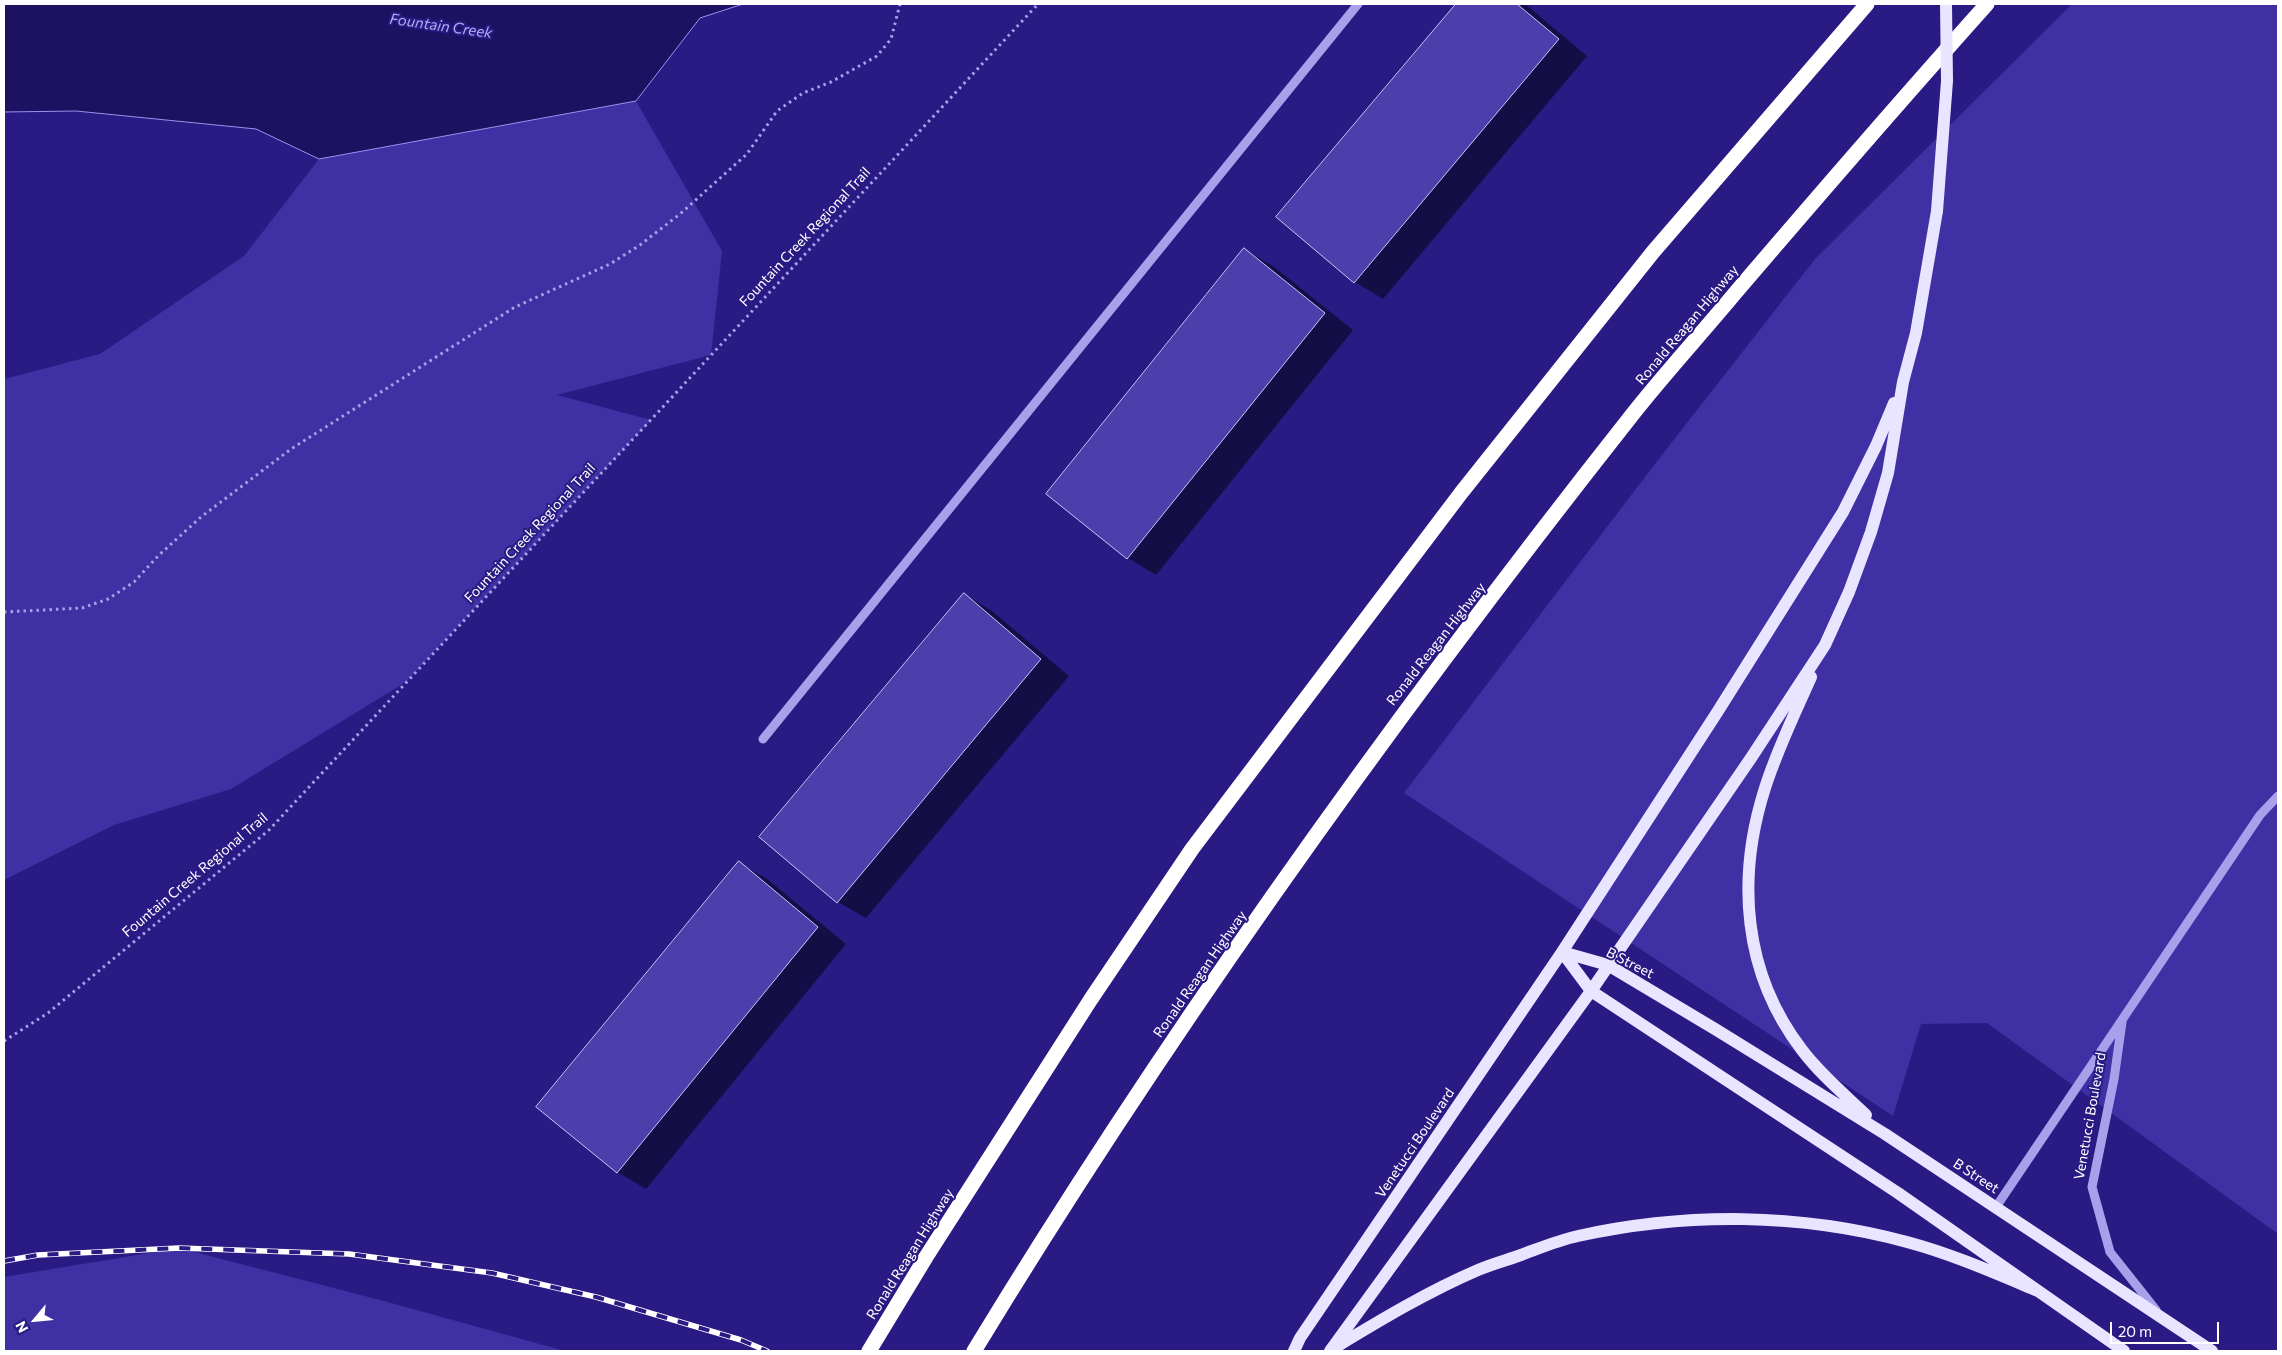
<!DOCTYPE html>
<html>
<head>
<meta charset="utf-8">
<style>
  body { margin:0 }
  #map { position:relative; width:2282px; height:1355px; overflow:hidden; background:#291a84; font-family:Commissioner,sans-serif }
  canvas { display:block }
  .frame { position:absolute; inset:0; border:5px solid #fff; pointer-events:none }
  .north { position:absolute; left:10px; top:1295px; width:50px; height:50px; -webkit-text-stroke:4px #291a84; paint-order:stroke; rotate:242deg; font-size:14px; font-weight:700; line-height:20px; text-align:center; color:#fff }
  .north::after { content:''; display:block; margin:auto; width:18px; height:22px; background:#fff; clip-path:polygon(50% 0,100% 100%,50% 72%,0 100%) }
  .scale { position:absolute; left:2110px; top:1322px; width:109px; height:22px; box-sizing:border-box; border:2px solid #fff; border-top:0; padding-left:6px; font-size:15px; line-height:18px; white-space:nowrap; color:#fff; -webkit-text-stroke:4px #291a84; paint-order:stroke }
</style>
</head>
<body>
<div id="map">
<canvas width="2282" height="1355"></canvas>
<div class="frame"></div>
<div class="north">N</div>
<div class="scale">20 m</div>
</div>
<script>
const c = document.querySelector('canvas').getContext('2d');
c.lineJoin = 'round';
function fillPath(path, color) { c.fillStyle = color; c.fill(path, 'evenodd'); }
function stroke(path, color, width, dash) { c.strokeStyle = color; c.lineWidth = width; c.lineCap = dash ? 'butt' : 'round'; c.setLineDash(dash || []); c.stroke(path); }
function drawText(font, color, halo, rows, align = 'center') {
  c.font = font + ' Commissioner,sans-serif'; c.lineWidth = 4; c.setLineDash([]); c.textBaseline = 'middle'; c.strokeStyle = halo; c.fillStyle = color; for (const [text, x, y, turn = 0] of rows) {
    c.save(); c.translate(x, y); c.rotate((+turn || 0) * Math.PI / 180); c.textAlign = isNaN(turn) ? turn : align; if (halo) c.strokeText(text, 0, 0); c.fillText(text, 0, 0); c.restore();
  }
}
fillPath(new Path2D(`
  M2072,4H2278V1234L1987,1023L1921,1024L1893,1116L1404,793L1658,460L1815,259Z
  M636,101L722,251L711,355L557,395L651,420L406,682L231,789L114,825L4,880V379L100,354L244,256L319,159Z
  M179,1248L384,1301L565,1351H4V1277Z`), '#3f30a4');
const water = new Path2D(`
  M4,4H743L700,18L636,101L319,159L256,129L76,111L4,112Z`);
fillPath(water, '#1d1162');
stroke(water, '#9d92ee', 1);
fillPath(new Path2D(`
  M1457,4H1525L1587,56L1383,299L1355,282L1278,217Z
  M1244,249L1273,266L1353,330L1156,575L1128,558L1048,494Z
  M964,594L992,611L1069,676L866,918L838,902Z
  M739,863L767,879L846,944L646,1189L617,1172Z`), '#0007');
const building = new Path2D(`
  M1456,4H1517L1559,39L1354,283L1276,217Z
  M1244,248L1325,313L1127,559L1046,494Z
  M964,593L1041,659L837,903L759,837Z
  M739,861L818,927L617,1173L536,1107Z`);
fillPath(building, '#4d3eab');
stroke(building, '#cbc5f8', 1);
stroke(new Path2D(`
  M4,612L82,608L108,599L134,582L159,555L201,517L291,449L515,307L610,264L640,245L680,214L747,154L777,111L803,93L831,82L877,56L891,39L900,4
  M4,1041L48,1013L269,830L1038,4`), '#a9a0eb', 3, [2.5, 4]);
stroke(new Path2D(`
  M763,739L1358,4
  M2122,1022L2114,1079L2092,1187L2110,1252L2156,1310
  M1996,1207L2260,815L2278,796`), '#a9a0eb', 9);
stroke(new Path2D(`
  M1811,677C1795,713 1777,750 1765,788C1736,879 1743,973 1802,1050C1820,1074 1844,1094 1866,1115
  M1562,952L1608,965L1715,1029L1885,1134L2212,1351
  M1562,952L1591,991L1898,1193L2124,1351
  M1336,1347C1382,1319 1429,1291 1478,1270C1492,1264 1507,1260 1521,1255C1540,1248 1559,1240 1578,1236C1687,1212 1800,1213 1907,1242C1952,1254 1995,1273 2038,1291
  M1294,1351L1300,1338L1562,952L1718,711L1843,512L1876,446L1894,403
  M1330,1351L1591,991L1751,758L1825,645L1849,592L1871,532L1888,473L1903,382L1916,333L1937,211`), '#e9e4ff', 12);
stroke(new Path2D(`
  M869,1351L926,1257L1091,999L1192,849L1461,493L1653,252L1867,4
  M974,1351C1172,1025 1396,714 1632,415C1665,373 1702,333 1736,292C1819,195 1902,99 1987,4`), '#fff', 15);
const rail = new Path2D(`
  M4,1261L38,1255L179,1248L349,1254L492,1273L596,1297L741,1340L767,1351`);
stroke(rail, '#fff', 5.5);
stroke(rail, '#291a84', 4, [11]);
stroke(new Path2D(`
  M1937,211L1947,81L1946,4`), '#e9e4ff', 12);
drawText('14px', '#fff', '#291a84', [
  ["Fountain Creek Regional Trail",805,237,-47],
  ["Ronald Reagan Highway",1687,325,-50],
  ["Fountain Creek Regional Trail",530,533,-47],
  ["Ronald Reagan Highway",1436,644,-52],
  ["Fountain Creek Regional Trail",195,875,-40],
  ["B Street",1630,963,27],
  ["Ronald Reagan Highway",1200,974,-55],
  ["Venetucci Boulevard",2090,1116,-80],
  ["Venetucci Boulevard",1415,1143,-56],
  ["B Street",1976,1176,33],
  ["Ronald Reagan Highway",910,1254,-58]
]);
drawText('italic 15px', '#b4abf3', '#291a84', [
  ["Fountain Creek",441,26,8]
]);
</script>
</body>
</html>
